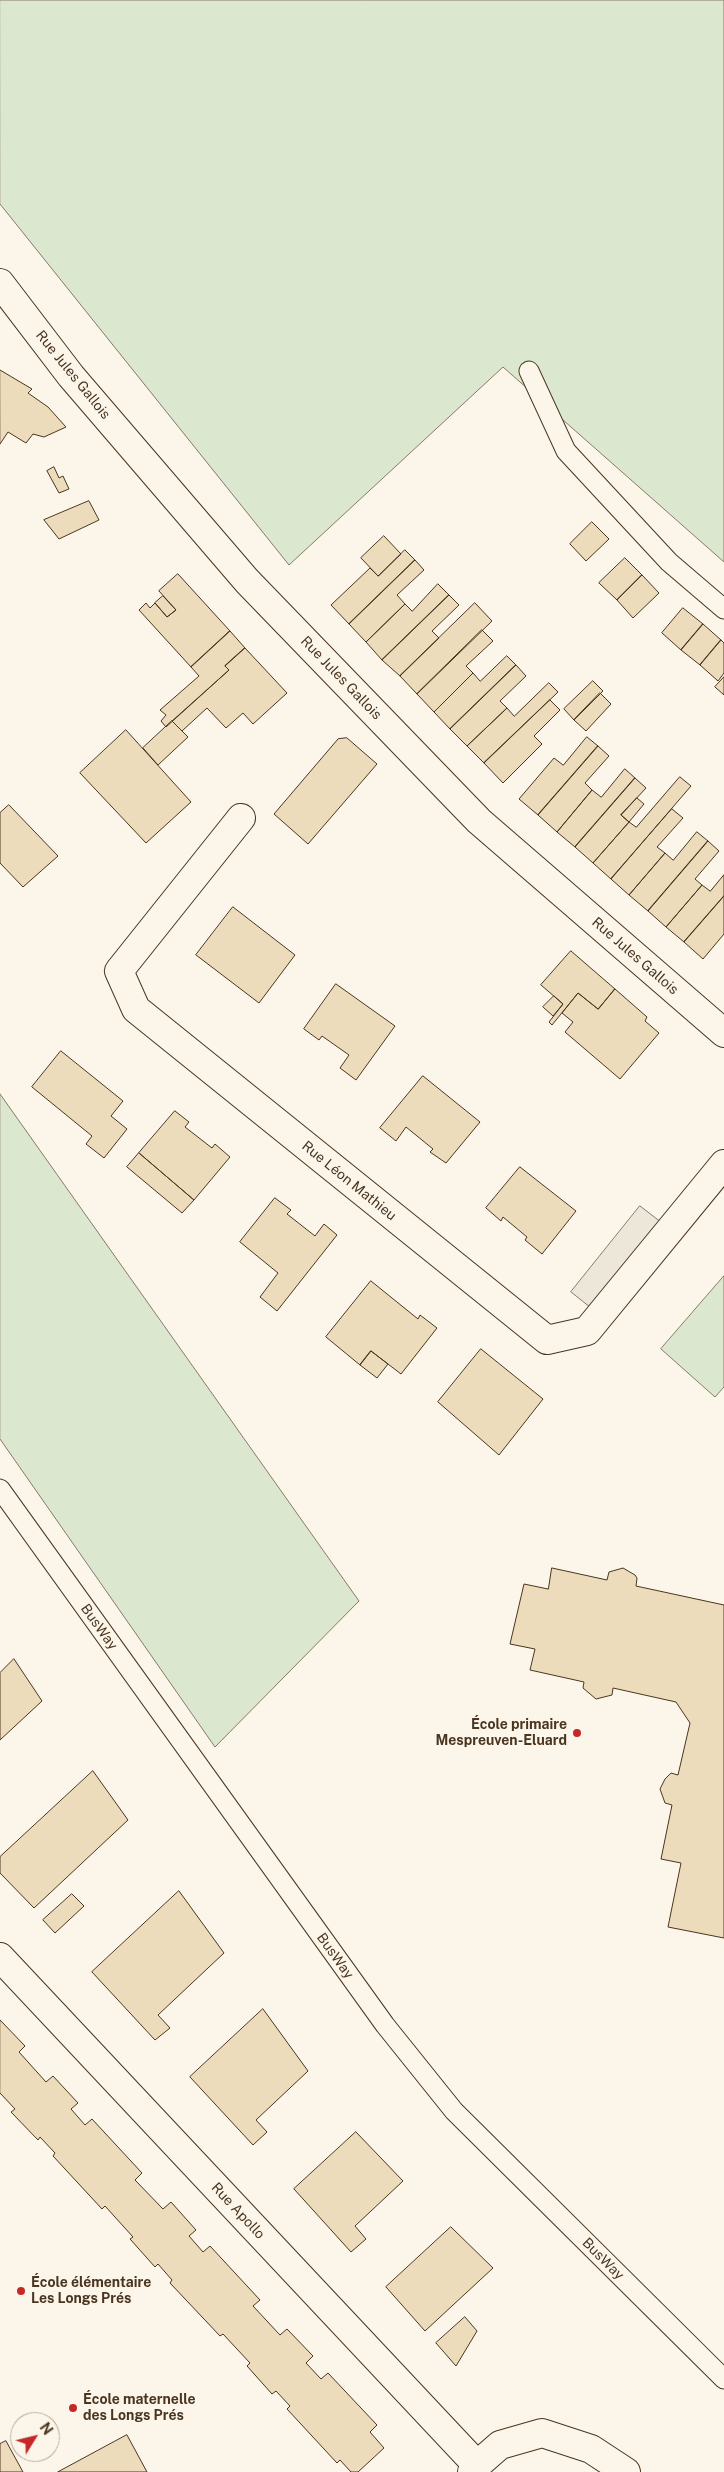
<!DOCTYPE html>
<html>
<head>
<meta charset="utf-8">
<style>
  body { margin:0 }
  #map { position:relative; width:724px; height:2472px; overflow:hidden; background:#fbf6e9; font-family:"Public Sans",sans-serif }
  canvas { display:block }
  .north { position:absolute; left:10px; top:2412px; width:50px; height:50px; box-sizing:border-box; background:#fbf6e9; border:1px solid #b4a999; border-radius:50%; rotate:54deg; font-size:14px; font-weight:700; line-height:20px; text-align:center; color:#4a3520 }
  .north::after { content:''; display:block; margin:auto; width:18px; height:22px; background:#c62828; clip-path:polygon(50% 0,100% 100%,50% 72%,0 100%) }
</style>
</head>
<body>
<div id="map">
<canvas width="724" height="2472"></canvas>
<div class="north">N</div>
</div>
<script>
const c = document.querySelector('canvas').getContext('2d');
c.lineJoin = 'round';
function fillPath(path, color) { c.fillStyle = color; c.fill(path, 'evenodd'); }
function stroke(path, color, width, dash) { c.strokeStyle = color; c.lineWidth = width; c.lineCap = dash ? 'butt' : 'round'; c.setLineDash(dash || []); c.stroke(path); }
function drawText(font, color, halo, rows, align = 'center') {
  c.font = font + ' "Public Sans",sans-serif'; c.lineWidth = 4; c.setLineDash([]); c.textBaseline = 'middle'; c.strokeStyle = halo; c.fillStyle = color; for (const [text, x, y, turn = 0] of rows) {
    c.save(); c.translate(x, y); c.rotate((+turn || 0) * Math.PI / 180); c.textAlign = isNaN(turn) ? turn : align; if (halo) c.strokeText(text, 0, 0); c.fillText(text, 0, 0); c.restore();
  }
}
const green = new Path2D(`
  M0,0H724V562L503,367L289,565L0,204Z
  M0,1094L359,1601L215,1747L0,1439Z
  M724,1276V1387L715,1397L661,1349Z`);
fillPath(green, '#dce7d0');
stroke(green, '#887966', 1);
const parking = new Path2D(`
  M640,1206L670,1229L600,1315L571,1292Z`);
fillPath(parking, '#ede7d9');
stroke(parking, '#887966', 1);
const building = new Path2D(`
  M0,370L32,389L28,393L48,407L66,427L44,437L33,434L26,443L8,432L0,444Z
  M54,467L59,478L63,476L69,489L59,493L47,471Z
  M89,501L99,520L59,539L44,520Z
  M592,522L609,539L586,561L570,544Z
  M384,536L401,554L378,576L361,558Z
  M405,550L415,560L349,624L331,605L370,568L378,576Z
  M625,558L642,575L617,600L599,583Z
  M415,560L424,570L397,595L405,604L366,642L349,624Z
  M178,574L230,631L191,667L139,610L146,603L150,608L155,603L167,617L176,610L159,591Z
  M642,575L659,593L633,618L617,600Z
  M438,584L449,595L382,660L366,642L405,604L412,611Z
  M449,595L459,605L432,631L439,638L400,676L382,660Z
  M163,596L176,610L167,617L155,603Z
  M475,603L492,621L417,694L400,676Z
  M683,608L703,624L681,650L662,633Z
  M703,624L721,640L700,665L681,650Z
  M482,630L493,641L466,666L473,673L434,712L417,694Z
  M230,631L245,648L225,666L229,670L166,727L161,721L166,715L160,710L199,676L191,667Z
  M721,640L724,643V673L718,681L700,665Z
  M245,648L287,693L253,724L243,713L226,728L207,708L182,731L172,721L229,670L225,666Z
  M507,656L516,665L450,729L434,712L473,673L480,681Z
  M516,665L526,676L500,701L507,708L467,746L450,729Z
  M724,677V695L715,687Z
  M593,681L603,691L574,720L564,709Z
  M549,683L558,692L484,763L467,746L507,708L514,716Z
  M600,693L611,704L586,731L574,720Z
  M550,700L560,710L534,736L542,744L503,783L484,763Z
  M172,721L188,737L158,765L143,748Z
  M126,730L191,802L146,843L80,773Z
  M587,737L598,746L538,815L519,799L554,758L563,765Z
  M347,738L377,764L308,844L274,814L338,739Z
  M598,746L609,756L585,783L592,790L557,832L538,815Z
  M625,769L635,778L575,847L557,832L592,790L601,797Z
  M680,777L691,786L611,879L593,863L629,822L636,827Z
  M635,778L646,788L621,815L629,822L593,863L575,847Z
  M637,798L644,804L629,822L621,815Z
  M9,805L58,856L23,887L0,863V813Z
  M672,809L683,818L657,847L665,853L629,895L611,879Z
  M697,832L708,841L648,911L629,895L665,853L673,860Z
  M708,841L719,851L695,879L702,885L666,927L648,911Z
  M724,875V896L684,942L666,927L702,885L710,891Z
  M724,896V934L703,959L684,942Z
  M233,907L295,955L259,1003L196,955Z
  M571,951L615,989L598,1009L578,993L552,1025L549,1022L563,1004L541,985Z
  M336,984L395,1026L356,1080L340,1068L349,1055L322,1036L319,1040L304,1029Z
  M615,989L647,1017L645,1021L659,1033L620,1079L565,1032L573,1022L562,1013L578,993L598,1009Z
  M554,996L563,1004L553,1016L543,1007Z
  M61,1051L123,1101L111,1116L127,1129L104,1158L86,1144L92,1136L32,1087Z
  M423,1076L480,1122L446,1163L430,1152L433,1149L406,1127L396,1141L380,1128Z
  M175,1111L189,1122L185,1127L212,1148L215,1144L230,1157L194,1200L139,1153Z
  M139,1153L194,1200L182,1213L127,1167Z
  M520,1167L576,1211L542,1254L525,1240L527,1237L503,1217L501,1221L486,1208Z
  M275,1198L291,1210L287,1214L315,1236L324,1224L337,1235L277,1311L260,1297L278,1273L240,1242Z
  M371,1281L418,1319L420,1315L437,1328L401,1374L371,1351L360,1365L326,1337Z
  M481,1349L543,1399L499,1455L438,1402Z
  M371,1351L388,1364L377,1378L360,1365Z
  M552,1568L607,1580L609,1572L623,1568L635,1575L637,1578L636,1586L724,1605V1938L668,1927L681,1863L661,1859L672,1805L665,1803L660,1789L665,1779L671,1773L678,1775L690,1723L676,1702L613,1688L612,1695L596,1699L583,1688L584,1682L530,1670L535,1649L510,1644L524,1584L548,1589Z
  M14,1659L42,1701L0,1740V1673Z
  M93,1771L128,1820L34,1908L0,1873V1857Z
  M179,1891L224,1953L158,2015L170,2028L155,2040L92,1972Z
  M72,1894L84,1906L55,1933L43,1920Z
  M263,2009L308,2071L256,2120L267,2132L253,2145L190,2077Z
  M0,2020L25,2046L19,2052L46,2082L53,2076L78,2103L71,2109L85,2125L92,2119L142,2173L135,2180L163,2209L171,2202L196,2230L189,2236L203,2252L210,2246L260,2300L253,2306L280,2335L287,2329L313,2356L306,2363L321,2379L328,2373L377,2425L370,2432L384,2448L358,2472H351L340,2460L337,2463L287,2409L290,2406L276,2391L272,2394L247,2366L250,2363L223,2334L220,2336L170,2283L172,2280L158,2264L155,2267L130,2239L133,2237L105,2206L102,2209L53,2156L55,2153L40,2137L38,2140L11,2112L15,2109L0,2093Z
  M356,2132L403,2181L355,2226L366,2239L351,2252L294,2189Z
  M451,2227L493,2268L425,2331L386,2287Z
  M465,2317L477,2331L456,2366L436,2343Z
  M127,2435L147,2472H58Z
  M6,2441L23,2472H0V2444Z`);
fillPath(building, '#ecdcbc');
stroke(building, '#4a3520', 1);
const lane = new Path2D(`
  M529,371L566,451L669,562L724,609
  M0,1489L385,2025L454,2111L724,2379`);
const street = new Path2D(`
  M0,283L71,376L247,581L479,821L724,1033
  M241,818L119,971L136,1009L547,1340L587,1331L724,1164
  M0,1957L477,2465
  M472,2472L477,2465L500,2445L542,2433L591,2449L626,2472`);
stroke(lane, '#4a3520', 21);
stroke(street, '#4a3520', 30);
stroke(lane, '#fbf6e9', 19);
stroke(street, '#fbf6e9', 28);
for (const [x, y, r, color] of [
  [577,1733,5,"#c62828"],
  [21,2291,5,"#c62828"],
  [73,2408,5,"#c62828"]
]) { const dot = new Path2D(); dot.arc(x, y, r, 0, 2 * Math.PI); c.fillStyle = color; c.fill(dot); stroke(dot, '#fbf6e9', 2); }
drawText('14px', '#4a3520', '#fbf6e9', [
  ["Rue Jules Gallois",73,375,51],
  ["Rue Jules Gallois",341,678,46],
  ["Rue Jules Gallois",635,956,41],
  ["Rue Léon Mathieu",349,1181,39],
  ["BusWay",99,1627,54],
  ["BusWay",335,1956,54],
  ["Rue Apollo",238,2211,47],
  ["BusWay",603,2259,45]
]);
drawText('bold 14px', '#4a3520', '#fbf6e9', [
  ["École primaire",567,1725,"right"],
  ["Mespreuven-Eluard",567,1741,"right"],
  ["École élémentaire",31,2283],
  ["Les Longs Prés",31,2299],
  ["École maternelle",83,2400],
  ["des Longs Prés",83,2416]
], 'left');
</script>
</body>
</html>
